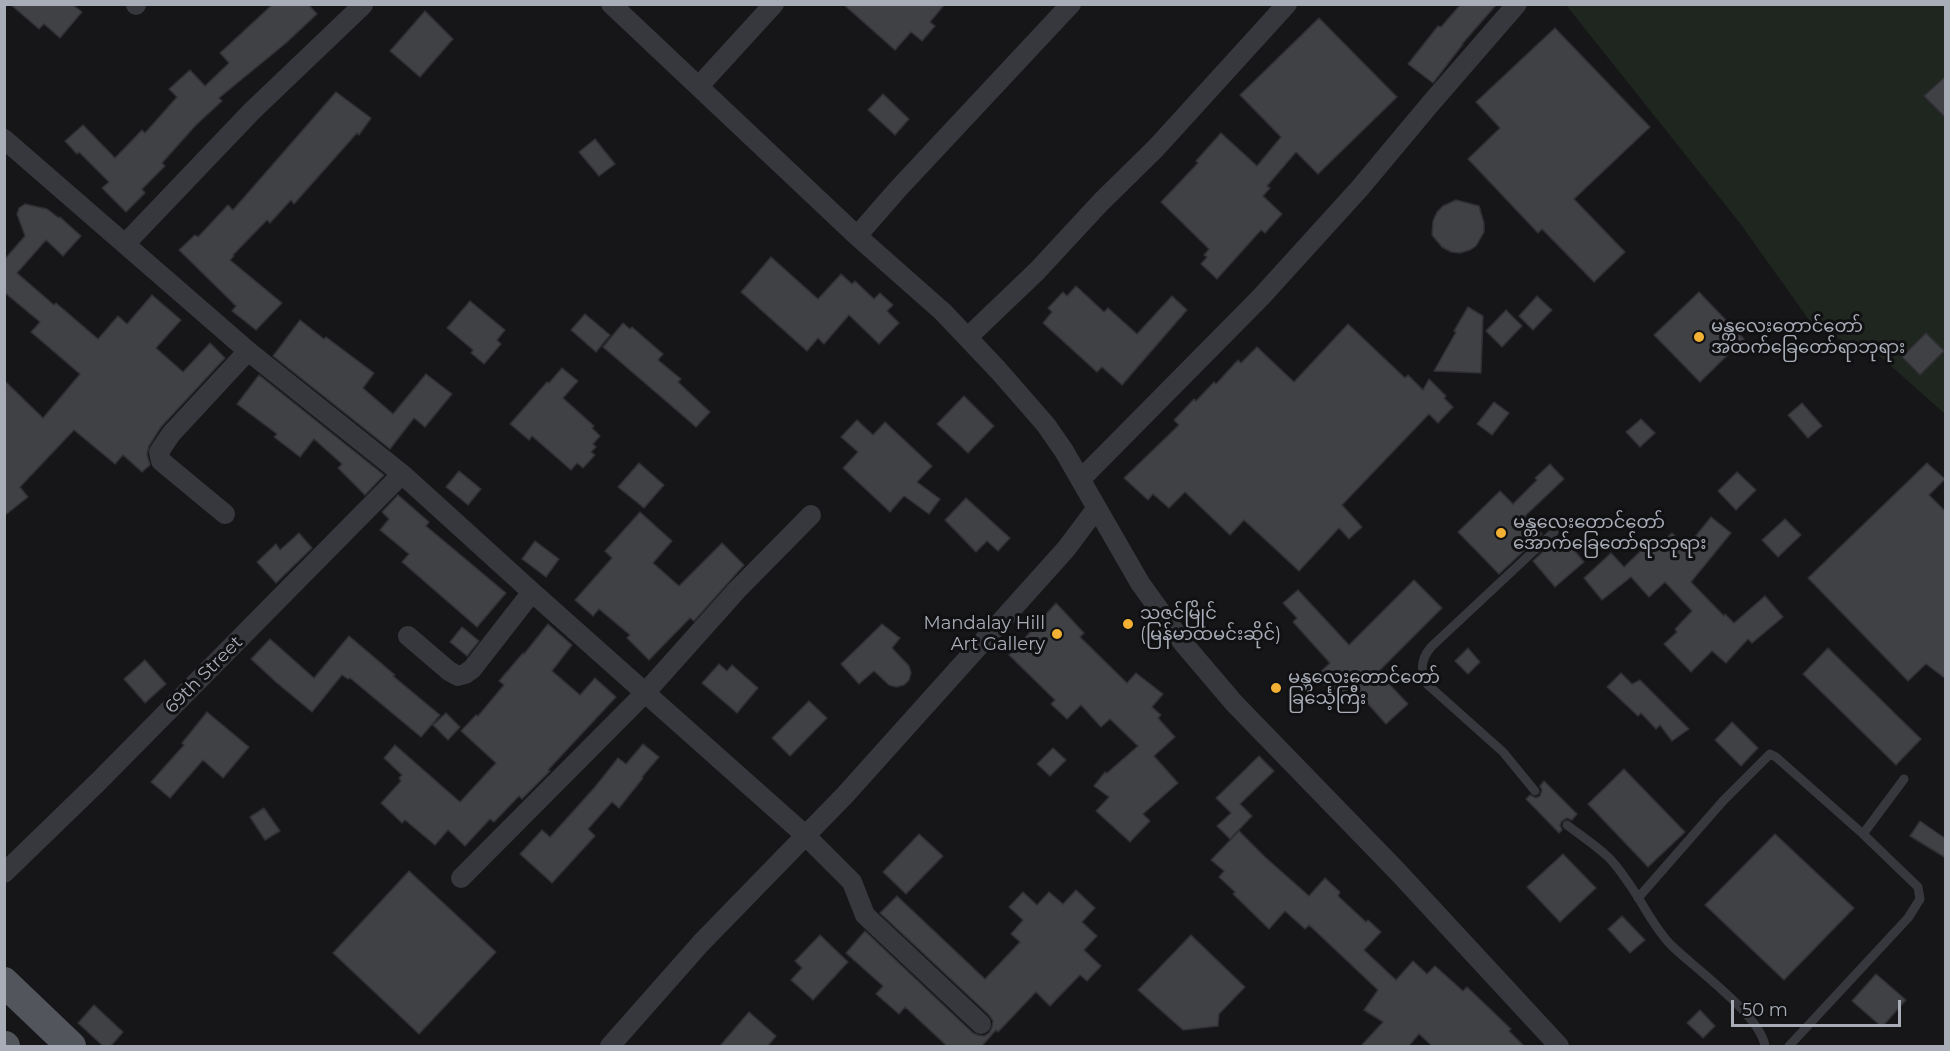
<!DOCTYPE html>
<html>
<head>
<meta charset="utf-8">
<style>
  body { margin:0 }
  #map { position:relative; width:1950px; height:1051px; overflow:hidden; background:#161618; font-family:Montserrat,sans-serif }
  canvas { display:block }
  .frame { position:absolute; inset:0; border:6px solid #a8adb8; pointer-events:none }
  .scale { position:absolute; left:1731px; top:1000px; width:170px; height:27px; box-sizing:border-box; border:3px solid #a8adb8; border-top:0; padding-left:8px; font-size:18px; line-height:21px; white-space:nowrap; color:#a8adb8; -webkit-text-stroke:4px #111113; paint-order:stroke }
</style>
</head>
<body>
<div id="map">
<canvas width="1950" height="1051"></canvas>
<div class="frame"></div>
<div class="scale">50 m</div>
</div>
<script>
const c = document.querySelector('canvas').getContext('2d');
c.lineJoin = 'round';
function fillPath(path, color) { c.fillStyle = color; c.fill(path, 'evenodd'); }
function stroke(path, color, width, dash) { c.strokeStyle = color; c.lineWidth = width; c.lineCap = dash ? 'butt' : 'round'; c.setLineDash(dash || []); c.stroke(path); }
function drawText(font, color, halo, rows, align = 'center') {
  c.font = font + ' Montserrat,"Noto Sans Myanmar",sans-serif'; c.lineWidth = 6; c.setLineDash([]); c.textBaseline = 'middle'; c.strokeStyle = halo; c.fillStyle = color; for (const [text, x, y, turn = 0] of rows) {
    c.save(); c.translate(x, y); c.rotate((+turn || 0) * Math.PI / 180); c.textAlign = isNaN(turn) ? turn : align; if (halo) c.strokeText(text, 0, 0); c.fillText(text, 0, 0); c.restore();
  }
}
fillPath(new Path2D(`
  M1566,5H1945V414L1874,351L1817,331L1739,222Z`), '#1e261f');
const building = new Path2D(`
  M10,4H72L82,12L60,38L44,24L39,29Z
  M273,4H308L317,14L286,43L219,98L222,101L196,125L162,163L165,166L142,189L145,193L126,212L102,188L109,182L79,152L77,154L65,141L83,125L115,158L142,130L145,133L177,97L169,89L190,70L205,86L229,63L220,53Z
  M843,4H945L930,22L935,26L922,41L911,32L895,50Z
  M1461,4H1497L1462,44H1463L1433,83L1408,64L1438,26L1441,27Z
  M425,11L453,39L420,77L390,51Z
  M1319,18L1397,97L1318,174L1296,152L1267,186L1270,188L1263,196L1282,214L1265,233L1261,230L1217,279L1201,264L1207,257L1204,255L1209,249L1161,202L1198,163L1196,161L1221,133L1257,166L1281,137L1240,95Z
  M1555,28L1650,127L1574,199L1625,252L1594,282L1542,229L1538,233L1468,159L1500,128L1476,102Z
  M1946,76V118L1924,96Z
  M336,92L371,118L359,135L357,133L294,204L291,200L270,223L267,220L233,255L234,256L230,260L282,303L256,330L232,311L236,306L179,250L195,235L198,237L228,205L233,210Z
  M883,94L909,119L895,135L868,110Z
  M595,139L615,164L599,176L579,152Z
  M1456,200L1479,206L1484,223V232L1476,246L1470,250L1460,253L1451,252L1442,247L1432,235L1433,221L1437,212L1443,206Z
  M25,204L47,209L59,218L60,217L81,236L63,256L46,240L17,273L54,305L56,303L98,339L118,316L127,324L152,295L181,320L156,348L183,372L210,343L225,358L161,427L149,446L147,454L150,465L142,472L123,455L115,464L74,430L20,487L28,497L4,516V380L43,418L80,374L31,332L40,322L4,292V260L25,236L17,214L19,208Z
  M771,257L818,299L841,274L852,284L855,281L874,299L880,293L893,305L887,311L899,323L879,344L849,315L824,344L818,338L807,351L741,292Z
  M1076,286L1104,312L1108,308L1137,334L1172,296L1187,310L1122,385L1102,367L1097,372L1043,323L1052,312L1048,308L1063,292L1067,296Z
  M1699,292L1744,339L1700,382L1654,335Z
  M1537,296L1552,310L1533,330L1519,316Z
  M470,301L505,330L497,340L501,344L484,364L471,353L473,350L447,328Z
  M1468,307L1483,316L1481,373L1434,371L1456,332L1454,331Z
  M1506,310L1522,326L1502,347L1486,331Z
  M585,314L610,335L596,352L571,330Z
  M300,320L324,339L326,337L374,373L363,388L393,414L426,374L452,394L425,427L414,418L390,449L273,356Z
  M623,323L630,329L632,327L663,354L658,360L681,379L678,382L710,412L696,427L603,347Z
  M1348,324L1405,378L1408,375L1423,390L1429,379L1446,396L1444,398L1453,407L1438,423L1429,414L1342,505L1362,527L1349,539L1339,528L1299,571L1244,520L1230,535L1185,492L1169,508L1153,494L1148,500L1124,478L1179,425L1174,420L1194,399L1196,401L1214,382L1216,384L1238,360L1241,363L1257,347L1294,382Z
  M1926,333L1944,351L1920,375L1902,357Z
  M562,368L578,381L563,398L594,426L592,428L600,436L593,444L596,447L591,452L595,455L583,468L577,463L571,470L532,436L529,440L510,424L547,382L549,383Z
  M259,375L384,475L365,495L338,468L342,464L314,439L300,457L274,437L277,434L237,404Z
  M964,396L994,426L968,453L937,424Z
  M1494,402L1509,413L1492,435L1477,424Z
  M1802,403L1822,426L1808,438L1788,415Z
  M1641,419L1655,433L1640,447L1626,432Z
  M857,420L873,435L885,422L932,466L917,482L940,499L929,514L904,496L890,512L843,468L858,452L841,437Z
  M639,463L664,485L644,508L618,487Z
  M1927,463L1945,479L1929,495L1946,512V679L1926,664L1908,681L1808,578Z
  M1550,464L1564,479L1525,516L1542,534L1499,574L1458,532L1500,491L1513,504L1537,480L1535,478Z
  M459,471L481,489L468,505L446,487Z
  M1737,472L1756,490L1736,510L1718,491Z
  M398,495L429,522L426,526L506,593L477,627L402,562L409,554L380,530L389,519L382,512Z
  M966,498L1010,538L998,551L987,541L976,552L945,520Z
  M640,512L672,541L653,563L679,586L722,543L744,565L694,621L690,618L649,660L627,638L630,635L599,609L593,616L575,600L612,558L605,551Z
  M1711,517L1731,533L1691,582L1724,616L1725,614L1734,623L1765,596L1783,617L1752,643L1748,639L1726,663L1712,651L1691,672L1664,644L1677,632L1675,629L1692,611L1665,582L1649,597L1631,577L1602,600L1584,578L1611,553L1624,567L1653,539L1659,545L1672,533L1686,548Z
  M1785,519L1801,535L1778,557L1762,540Z
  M299,533L312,548L276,583L257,562L276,544L280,550Z
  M1565,539L1584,562L1555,587L1533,561L1551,544L1555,548Z
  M535,541L559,559L546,577L522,559Z
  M1414,580L1442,608L1378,672L1408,704L1386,724L1352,686L1338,699L1316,676L1330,663L1293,622L1297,618L1283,603L1298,590L1349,645Z
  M1056,603L1084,633L1080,637L1127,683L1136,673L1163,694L1152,707L1161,715L1158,718L1175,737L1154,756L1178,783L1143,814L1150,821L1130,842L1096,811L1109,797L1094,786L1105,772L1107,773L1138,746L1110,719L1101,727L1081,705L1067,719L1051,704L1055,700L1009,655L1025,640L1024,639Z
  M548,624L572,645L552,671L580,695L595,678L616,697L548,770L550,771L522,799L519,796L494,822L490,819L465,846L448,830L435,845L405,820L402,823L381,803L401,781L399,778L402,775L384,758L395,745L460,802L496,763L461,731L476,715L478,716L504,685L499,681L523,653L524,654Z
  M882,624L900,638L892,648L909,666L911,673L909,680L904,685L896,687L889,685L874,671L859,684L841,664Z
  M462,627L479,641L467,656L450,642Z
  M349,636L395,675L393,676L440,715L421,737L350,678L348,679L342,675L312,712L277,683L251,659L270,639L314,678Z
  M1468,648L1480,662L1468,674L1455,661Z
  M1828,648L1921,739L1896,765L1803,674Z
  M145,660L166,684L145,703L124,679Z
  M719,664L727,671L732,665L758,688L737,713L702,683Z
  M1621,673L1632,684L1640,680L1689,729L1672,741L1660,725L1656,729L1641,713L1638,716L1607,687Z
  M809,701L827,718L790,756L772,738Z
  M207,712L249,747L223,778L203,760L170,798L151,782L184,745L182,743Z
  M446,713L460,727L448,740L433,725Z
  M1732,722L1758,748L1741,766L1715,740Z
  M643,744L659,757L642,777L643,778L619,808L612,802L588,829L595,836L552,883L520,854L542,830L550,837L595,787L618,758L626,764Z
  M1053,748L1066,760L1050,776L1037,764Z
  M1259,756L1274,771L1240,804L1252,816L1230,839L1217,826L1231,813L1216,798Z
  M1624,769L1685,832L1648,867L1588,804Z
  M1544,781L1577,814L1572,820L1567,818L1562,821L1560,825L1562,830L1559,833L1526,799L1530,795L1536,798L1540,796L1542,790L1540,786Z
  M264,808L280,831L265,840L250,817Z
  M1920,821L1946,839V858L1910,836Z
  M1239,831L1265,857L1309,896L1325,878L1340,892L1338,896L1366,922L1368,920L1381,932L1364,950L1396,980L1413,961L1427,974L1435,966L1463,991L1467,987L1511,1029L1509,1031L1525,1047H1433L1419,1034L1408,1047H1360L1383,1022L1364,1010L1378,990L1309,925L1305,929L1285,911L1269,929L1233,894L1235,892L1219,877L1224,871L1211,860Z
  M919,834L943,856L906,894L883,872Z
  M1775,834L1854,908L1784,980L1705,905Z
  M1563,854L1596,888L1560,922L1527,887Z
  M409,871L496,952L419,1034L333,953Z
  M1076,890L1095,908L1082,922L1097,936L1084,950L1101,966L1087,981L1080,975L1050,1006L1036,992L998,1032L996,1030L981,1047H948L905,1007L899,1014L876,994L883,986L846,953L865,931L973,1033L978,1035L984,1036L989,1033L992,1027L993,1021L989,1015L880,913L897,896L985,979L1020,942L1011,934L1023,920L1009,907L1023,892L1037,905L1049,892L1063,904Z
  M1622,916L1645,940L1630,953L1608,929Z
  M820,935L848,962L813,1000L791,980L802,968L795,961Z
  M1191,935L1245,987L1219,1014L1218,1026L1183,1030L1138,990Z
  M1876,974L1906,1000L1882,1027L1852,1001Z
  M94,1005L123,1032L110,1047H104L78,1023Z
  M1700,1010L1715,1026L1703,1038L1687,1023Z
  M749,1012L776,1036L767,1047H719Z`);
fillPath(building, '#404145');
stroke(building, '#303034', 1.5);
stroke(new Path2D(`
  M1535,791L1503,752L1428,685C1419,671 1421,659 1431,647L1554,532
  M1567,825C1580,835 1595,845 1607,856C1616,864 1623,875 1630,885C1644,905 1654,928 1672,946C1696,969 1760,1015 1765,1046
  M1863,834L1904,779
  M1638,898L1723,801L1770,754L1776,757L1863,834L1918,887L1920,899L1908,918L1789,1046`), '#37383d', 9);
stroke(new Path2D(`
  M136,4V5
  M611,4L857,236L943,312L998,370L1046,425L1064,451L1140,583L1183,643L1234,703L1397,871L1559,1046
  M699,86L774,4
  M4,139L248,351L402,474L532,592L805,835L852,882L865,915L981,1024
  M857,236L898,189L1071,4
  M125,244L252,111L363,5
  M968,337L1037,271L1101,202L1156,148L1287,4
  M1081,479L1261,297L1360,188L1431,103L1517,4
  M225,514L161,461L159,452L171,434L248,351
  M408,636L449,671L458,676L465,674L472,669L532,592
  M4,873L98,782L402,474
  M461,878L645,693L737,590L811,515
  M610,1046L701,943L845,795L1066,549L1096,509`), '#37383d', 20);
stroke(new Path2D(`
  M4,982L71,1046
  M4,1046H5`), '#53555c', 30);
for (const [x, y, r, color] of [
  [1699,337,6,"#f2b134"],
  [1501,533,6,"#f2b134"],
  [1128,624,6,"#f2b134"],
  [1057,634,6,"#f2b134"],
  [1276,688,6,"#f2b134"]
]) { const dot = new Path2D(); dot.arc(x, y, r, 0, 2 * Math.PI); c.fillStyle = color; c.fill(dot); stroke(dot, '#111113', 2); }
drawText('18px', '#a8adb8', '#111113', [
  ["မန္တ‌လေးတောင်တော်",1711,327],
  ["အထက်ခြေတော်ရာဘုရား‌",1711,348],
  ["မန္တ‌လေးတောင်တော်",1513,523],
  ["အောက်ခြေတော်ရာဘုရား‌",1513,544],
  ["သဇင်မြိုင်",1140,614],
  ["(မြန်မာထမင်းဆိုင်)",1140,635],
  ["Mandalay Hill",1045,624,"right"],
  ["Art Gallery",1045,645,"right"],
  ["မန္တလေးတောင်တော်",1288,678],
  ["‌ခြင်္သေ့ကြီး",1288,699]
], 'left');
drawText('18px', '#a8adb8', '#111113', [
  ["69th Street",204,675,-45]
]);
</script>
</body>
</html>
